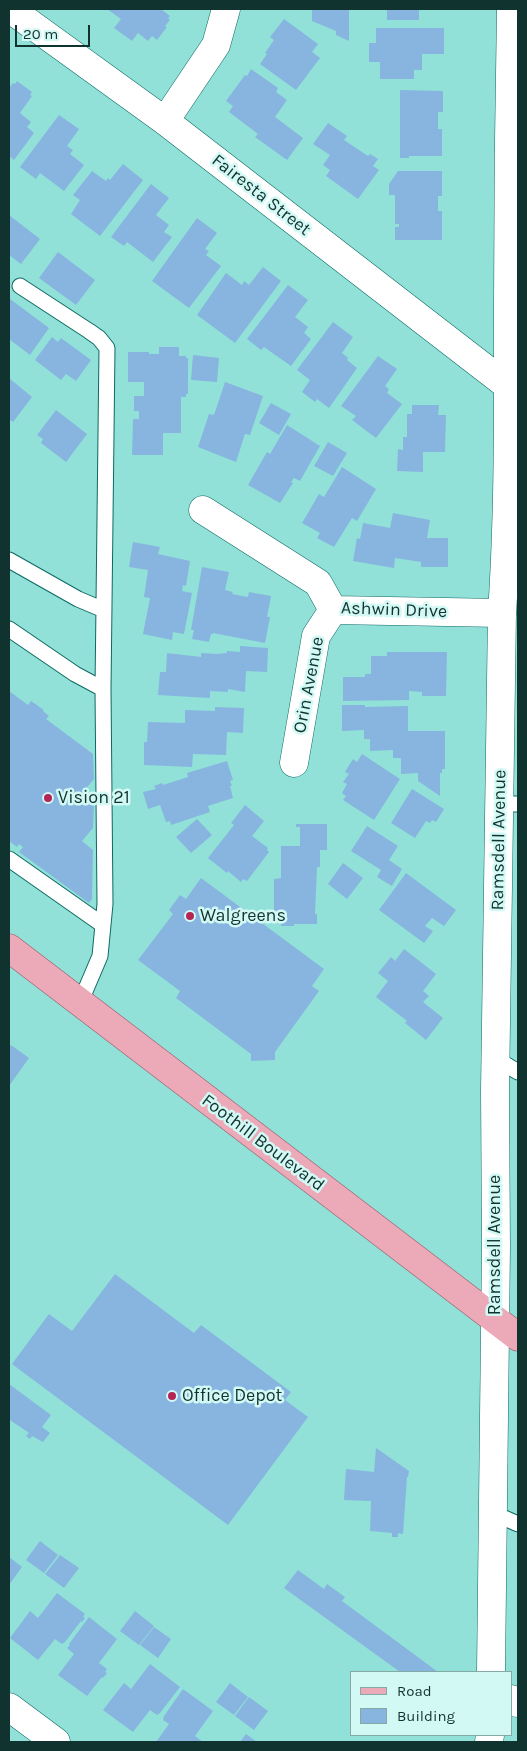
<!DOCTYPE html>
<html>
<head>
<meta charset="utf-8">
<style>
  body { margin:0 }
  #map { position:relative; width:527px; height:1751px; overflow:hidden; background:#91e1d8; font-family:Karla,sans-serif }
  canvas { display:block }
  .frame { position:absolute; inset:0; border:10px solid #113330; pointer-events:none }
  .legend { position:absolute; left:350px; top:1671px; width:162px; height:65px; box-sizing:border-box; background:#d3f9f5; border:1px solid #85aaa6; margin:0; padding:6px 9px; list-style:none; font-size:15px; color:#113330 }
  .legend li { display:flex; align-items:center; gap:10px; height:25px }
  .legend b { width:25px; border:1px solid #85aaa6 }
  .scale { position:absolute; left:15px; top:25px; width:75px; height:22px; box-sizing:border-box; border:2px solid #113330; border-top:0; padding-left:6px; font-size:15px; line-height:18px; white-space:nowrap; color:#113330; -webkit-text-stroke:4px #d3f9f5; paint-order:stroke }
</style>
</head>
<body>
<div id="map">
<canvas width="527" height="1751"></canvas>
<div class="frame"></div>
<ul class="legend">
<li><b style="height:6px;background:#eca9b8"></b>Road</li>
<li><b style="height:14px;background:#87b5e0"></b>Building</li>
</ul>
<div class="scale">20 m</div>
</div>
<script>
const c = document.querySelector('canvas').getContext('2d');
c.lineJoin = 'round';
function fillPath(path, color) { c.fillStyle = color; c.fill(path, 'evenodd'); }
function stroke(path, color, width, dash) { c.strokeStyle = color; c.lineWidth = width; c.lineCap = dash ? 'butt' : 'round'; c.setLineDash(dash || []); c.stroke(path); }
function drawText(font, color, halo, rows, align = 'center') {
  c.font = font + ' Karla,sans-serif'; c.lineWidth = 5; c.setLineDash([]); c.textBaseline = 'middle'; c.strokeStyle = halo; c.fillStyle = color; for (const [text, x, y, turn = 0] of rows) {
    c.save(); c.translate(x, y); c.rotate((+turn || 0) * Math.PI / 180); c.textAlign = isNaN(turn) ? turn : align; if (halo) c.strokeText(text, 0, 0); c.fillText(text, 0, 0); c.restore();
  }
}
fillPath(new Path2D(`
  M107,9H161L170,16L168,18L170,20L165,26L167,27L157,40L152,36L148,41L138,33L132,41L114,28L121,19Z
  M312,9H349V41L336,35V31L312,21Z
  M387,9H419V20H387Z
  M284,19L318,44L312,52L320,58L296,90L260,64L267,54L265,53L274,40L270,37Z
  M376,28H444V54H422V70H414V79H380V62H369V43H376Z
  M251,69L278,88L276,92L287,100L275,117L303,138L287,160L255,137L258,134L229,112L233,106L226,101L245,75L247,76Z
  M17,81L32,92L30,95L32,96L20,113L31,122L27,127L34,133L14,160L9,156V88L13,83L15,84Z
  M400,90L443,91V112H438V129H442V156H409V158H400Z
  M59,115L79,129L67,146L73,150L70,154L84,165L64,191L40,173L36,179L20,167Z
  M328,123L347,136L344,140L368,156L370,154L378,159L373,166L379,170L358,199L326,176L330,170L323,165L330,155L313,144Z
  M123,164L143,180L100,236L71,214L80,200L73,195L92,171L106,181L108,178L110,180Z
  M398,171H442V196H438V211H442V240H395V227H399V224H395V195H389V184Z
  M151,184L169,198L156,215L169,225L164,232L172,237L153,262L127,242L124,246L111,237Z
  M9,215L40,239L21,264L9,255Z
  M197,218L217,233L205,249L209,251L206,255L221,266L189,308L152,281Z
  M58,252L95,280L76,305L39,278Z
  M263,267L281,281L235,343L197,315L226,273L242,285L244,281L249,285Z
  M288,285L308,300L295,317L308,327L304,333L311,339L291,366L264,347L261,350L247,339Z
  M10,299L49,328L30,355L9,339Z
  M333,322L353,337L342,353L348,358L347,360L357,368L329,408L317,399L315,402L302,392L310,380L297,370Z
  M52,337L58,342L61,338L91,360L76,381L66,374L61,380L35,360Z
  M159,347H179V356H186V358H188V394H186V397H181V433H163V455H132L133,419H139V411H134V396H144V382H128V352H149V354H159Z
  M193,355L219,358L217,382L191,380Z
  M378,356L397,369L385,386L389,389L387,393L402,404L376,438L352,420L356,416L341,406Z
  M9,378L32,397L13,422L9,419Z
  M225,382L263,396L250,435L245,434L236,462L198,447L209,414L214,415Z
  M271,403L291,414L279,435L259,423Z
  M412,405H439L438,415H446L445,452H423V472L397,471L398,449L403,450V437H407V414H412Z
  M56,410L87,434L66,462L41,443L43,439L37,435Z
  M287,425L320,446L300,481L294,478L291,482L293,483L280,503L248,485L267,452L270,454Z
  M328,442L347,453L333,476L314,466Z
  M342,467L376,489L357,521L352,518L334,547L317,538L320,533L302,523L319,494L324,497Z
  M393,513L430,520L427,538H448V567H421V562L395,558L394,568L353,561L357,538L360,539L363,523L390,528Z
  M133,542L160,547L158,554L190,561L186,586L183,585L182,591L192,593L184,634L173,632L172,640L143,634L150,598L144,597L148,570L129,567Z
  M202,567L229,572L225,590L233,592L232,594L248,597L249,592L271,596L267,617H270L265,643L213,633V634H211L209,642L192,639L194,630H191Z
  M240,646L268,648L267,672L246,671L245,692L228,689V692L210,691V698L158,695L160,672H166L167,653L201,657V653L216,654L227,653V651L240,652Z
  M387,652H447L446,696H422V692L409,691V700L343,701V677H365V674H371V656H387Z
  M9,691L28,705L31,701L44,710L43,711L49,716L46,719L93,754L94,779L82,793L94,803L93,828L82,841L93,850L92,899L89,903L19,852L23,847L19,844L17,847L9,841Z
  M342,705H365V707L408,706V731H445V769H442V773H440V796L418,781V773L401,774V758H393V750L370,751V739H364V730L342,731Z
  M215,707L244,708L243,733L227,732L226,755L193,754L192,767L144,765V742H147L148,722L185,723V710L215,711Z
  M362,754L400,779L374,820L343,800L346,796L342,793L347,784L343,782L349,774L345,772L353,759L357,762Z
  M227,761L233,780L230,781L232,786H230L233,798L208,806L210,812L171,825L170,821L166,822L160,805L148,809L143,792L156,789L154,786L162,783L163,785L188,777L187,773Z
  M412,789L444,809L436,822L432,820L430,823L426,821L415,838L391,823Z
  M245,805L264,821L252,836L268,848L267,850L269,852L247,881L243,879L241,882L228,871L227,873L208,858L234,825L231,823Z
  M197,819L212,835L191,853L176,837Z
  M296,824H327V850H320V867H317L315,914H317V924H294V926H281V919H274V879L281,878V846H300V827H296Z
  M367,826L398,846L389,860L402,869L392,886L377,877L381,870L351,851Z
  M343,863L363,878L347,899L328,884Z
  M406,873L456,910L444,926L432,918L425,926L433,931L424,943L379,910Z
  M201,878L324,969L312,986L319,991L275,1052V1060L251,1061V1054L176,998L180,991L138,960L173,914L169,910L180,895L186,899Z
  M404,949L436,974L423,991L429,996L423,1002L443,1018L426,1040L405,1023L407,1021L376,997L388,981L378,973L391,957L395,961Z
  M11,1045L29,1058L9,1086V1048Z
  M115,1274L194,1333L201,1325L291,1392L285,1400L308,1417L228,1525L12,1364L49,1314L72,1331Z
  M9,1384L51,1415L42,1427L50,1433L43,1442L32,1436L30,1439L26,1436L29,1433L10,1420L9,1422Z
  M376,1448L409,1471L408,1477H407L403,1534L398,1533V1537H392V1533L370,1531L371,1501L344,1500L346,1469L374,1472Z
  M40,1541L58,1555L44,1573L26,1560Z
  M60,1555L79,1568L64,1588L45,1574Z
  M9,1557L22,1567L9,1585Z
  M298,1570L324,1589L327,1584L345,1597L342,1601L438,1672H400L284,1588Z
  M57,1593L85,1614L83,1617L85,1618L82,1622L81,1621L65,1642L62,1644L55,1639L38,1660L10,1638L30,1611L38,1618Z
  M135,1611L154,1626L139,1645L120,1631Z
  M89,1617L117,1639L99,1663L107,1669L105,1672L107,1673L103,1678L102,1677L87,1696L58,1675L74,1654L67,1648L70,1645L69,1644Z
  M154,1627L171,1639L158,1658L140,1645Z
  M150,1664L180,1687L160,1713L157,1715L150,1710L133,1732L103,1710L124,1683L131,1689Z
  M230,1683L248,1697L234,1715L216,1702Z
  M183,1689L213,1711L195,1736L203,1742H156L169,1724L163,1720L164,1716Z
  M249,1697L268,1711L254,1730L235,1716Z
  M246,1734L257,1742H240Z`), '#87b5e0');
const service = new Path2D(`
  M20,286L89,331L99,338L107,348L103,689L105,904L100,956L80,1003
  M9,560L78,599L104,610
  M9,629L75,674L103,689
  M499,804H518
  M9,859L103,925
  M495,1058L518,1072
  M493,1513L518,1524`);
const minor = new Path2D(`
  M10,9L165,121L508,386
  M165,121L216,45L226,9
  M203,510L318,583L333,610L502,613
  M294,763L316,636L333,610
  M511,1699L518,1703
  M9,1707L56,1742`);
const tertiary = new Path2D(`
  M491,1672L496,1247L495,1091L502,613C509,510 508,406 508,303C508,205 509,107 511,9
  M489,1742L490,1735`);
const primary = new Path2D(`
  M9,948L518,1337`);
stroke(service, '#0c6a63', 17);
stroke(minor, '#0c6a63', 29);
stroke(tertiary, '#0c6a63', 29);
stroke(primary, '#975b6a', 29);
stroke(service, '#fff', 15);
stroke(minor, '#fff', 28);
stroke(tertiary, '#fff', 28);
stroke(primary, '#eca9b8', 28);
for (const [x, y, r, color] of [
  [48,798,5,"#b42554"],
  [190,916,5,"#b42554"],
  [172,1396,5,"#b42554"]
]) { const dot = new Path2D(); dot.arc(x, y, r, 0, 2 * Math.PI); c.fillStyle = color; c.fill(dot); stroke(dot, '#d3f9f5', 2); }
drawText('18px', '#113330', '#d3f9f5', [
  ["Fairesta Street",261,195,38],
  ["Ashwin Drive",394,610,2],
  ["Orin Avenue",309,685,-79],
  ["Ramsdell Avenue",499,840,-89],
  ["Foothill Boulevard",263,1143,37],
  ["Ramsdell Avenue",495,1245,-90]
]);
drawText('18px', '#113330', '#d3f9f5', [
  ["Vision 21",58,798],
  ["Walgreens",200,916],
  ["Office Depot",182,1396]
], 'left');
</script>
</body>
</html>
